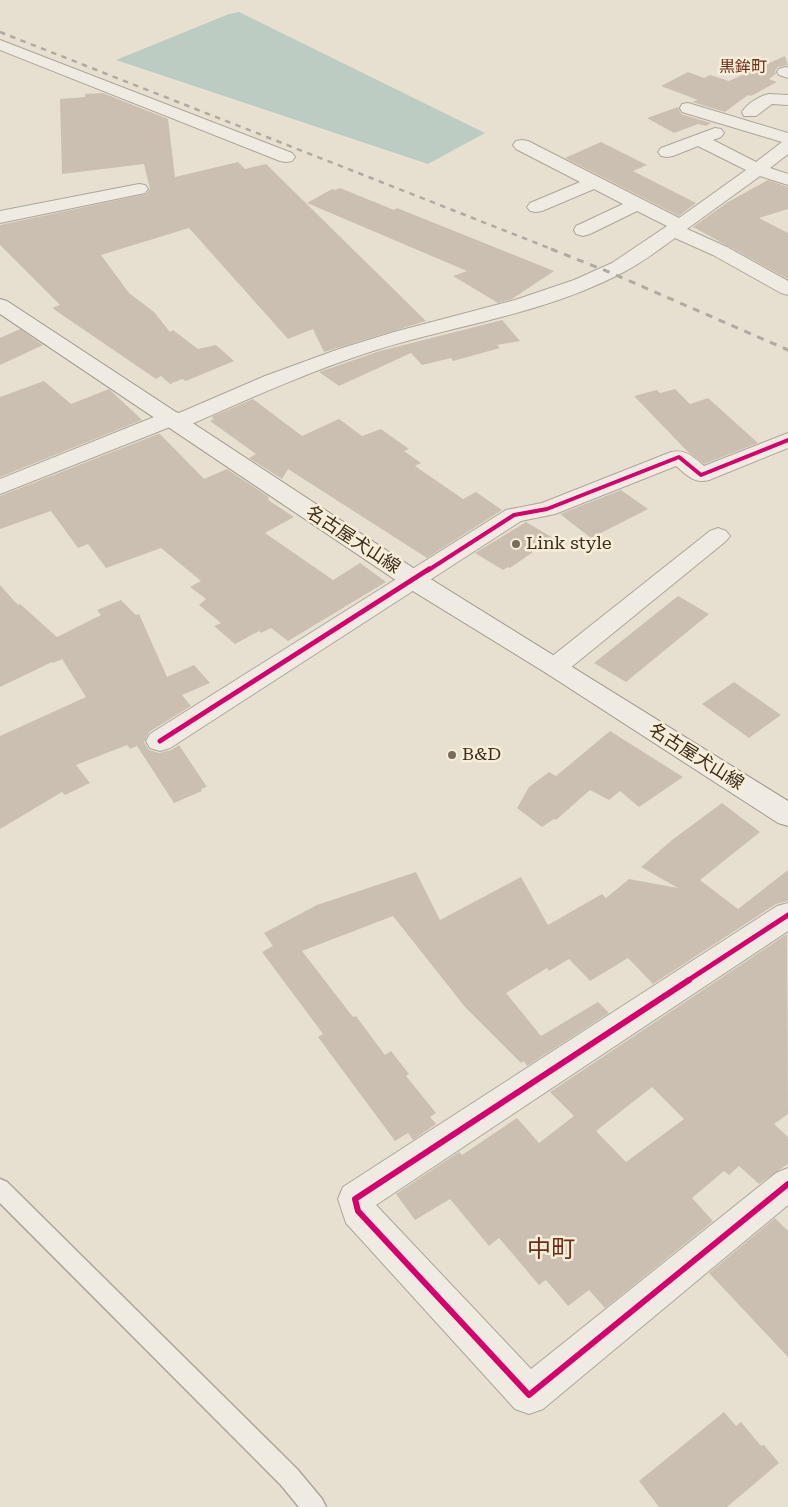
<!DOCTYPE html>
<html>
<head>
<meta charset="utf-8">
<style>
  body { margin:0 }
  canvas { display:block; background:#e7e0d1 }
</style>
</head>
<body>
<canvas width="788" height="1507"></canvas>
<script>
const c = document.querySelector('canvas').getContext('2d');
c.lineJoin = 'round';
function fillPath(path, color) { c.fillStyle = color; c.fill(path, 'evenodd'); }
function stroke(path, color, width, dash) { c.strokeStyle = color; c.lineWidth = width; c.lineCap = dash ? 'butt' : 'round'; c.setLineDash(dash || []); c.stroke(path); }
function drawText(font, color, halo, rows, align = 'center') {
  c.font = font + ' "Roboto Serif","Noto Sans JP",serif'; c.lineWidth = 5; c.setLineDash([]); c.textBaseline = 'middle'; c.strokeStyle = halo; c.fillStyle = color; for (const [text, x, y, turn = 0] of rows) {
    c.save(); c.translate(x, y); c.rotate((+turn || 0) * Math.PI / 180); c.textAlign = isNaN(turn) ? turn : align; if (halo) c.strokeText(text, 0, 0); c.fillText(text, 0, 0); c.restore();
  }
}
fillPath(new Path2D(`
  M239,12L485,133L428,164L116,60L229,14Z`), '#bcccc2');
fillPath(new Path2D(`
  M785,56L788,65L778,67L775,71L776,74L769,79L777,82L751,96L748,95L725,112L692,102L698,100L661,86L688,72L704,78L710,75L729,81Z
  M103,93L168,119L175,177L238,162L245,169L266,164L426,321L324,352L313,329L288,339L189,228L101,255L129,293L154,312L170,332L173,330L198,349L216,345L234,361L186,381L182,379L170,384L161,376L156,379L52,308L60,305L0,245V225L146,194L150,189L144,164L62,174L60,99L85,97V94Z
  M678,107L681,114L711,123L706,126L698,124L674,133L647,118Z
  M601,142L647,165L633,171L696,203L679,216L565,158Z
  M768,180L788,187V209L759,218L788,233V279L693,227L728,202Z
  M340,188L394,210L397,208L554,271L512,299L498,303L453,276L467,271L307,203L332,189L335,190Z
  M502,320L520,341L497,345L500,348L453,361L451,358L422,365L411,353L339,386L319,372L380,351Z
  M20,329L43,345L0,365V338Z
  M44,381L71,404L109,389L142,420L0,477V397Z
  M675,389L690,404L708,398L758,443L704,464L687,451L634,396L657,390L660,393Z
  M253,399L302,436L339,419L362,436L381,429L409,449L404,451L421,463L415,466L463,499L476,492L502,510L427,558L288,469L282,479L249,458L256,454L210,421L214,419L211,417Z
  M158,434H160L204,479L227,469L269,497L268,500L294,517L265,533L333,580L360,563L386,582L288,641L271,628L261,633L259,631L235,644L214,626L221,623L199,605L206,599L190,587L201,581L161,548L106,568L88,544L78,548L51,511L0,529V496Z
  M621,490L648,509L591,538L560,514Z
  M526,522L553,538L510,568L508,567L503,570L475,553Z
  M0,585L18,605L20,604L57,637L101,615L97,610L121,600L136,615L139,614L167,677L194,665L210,683L182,695L191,706L149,732L144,742L149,750L159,753L171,750L179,745L207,787L201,789L202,791L174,803L137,746L130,749L127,745L76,765L90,783L65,795L62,792L0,829V736L86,697L62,659L53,663L52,662L0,687Z
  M678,596L709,614L626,682L594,663Z
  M734,682L781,715L749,738L702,704Z
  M610,731L683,777L639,807L620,791L609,800L590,790L556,820L554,819L542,827L517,808L529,787L549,772L556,776Z
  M722,803L760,832L700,880L738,909L788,870V901L776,904L653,984L628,958L590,981L569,959L549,971L547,968L506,993L541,1036L598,1002L609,1013L527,1066L524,1061L521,1063L465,1007L393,916L302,951L353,1017L356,1016L385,1055L391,1051L409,1074L406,1076L436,1113L430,1117L436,1124L413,1140L408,1133L395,1141L318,1037L323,1034L262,952L273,946L264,933L317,905L416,872L440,920L521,877L548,925L602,894L606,898L629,879L678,888L641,867L672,840Z
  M787,934L788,1114L774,1124L788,1137V1164L759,1184L739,1166L729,1175L724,1171L692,1198L713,1221L605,1308L589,1290L568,1306L546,1280L539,1285L499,1238L489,1246L450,1199L415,1220L396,1194L459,1152L462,1155L517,1118L539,1143L574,1116L550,1092ZM652,1087L684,1119L626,1162L596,1131Z
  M775,1218L788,1231V1357L709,1273Z
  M724,1412L736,1426L741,1422L761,1446L764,1445L779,1463L727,1507H659L639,1481Z`), '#cbbfb2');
const service = new Path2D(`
  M0,1179L7,1182L297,1469L322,1499L326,1507H299L281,1485L0,1203Z`);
const minor = new Path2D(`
  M0,40L292,153L295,157L292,161L286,162L280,161L0,50Z
  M785,67L788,68V78L779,75L777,72L779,69Z
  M769,94L788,95V105L772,104L756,116H744L742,112C747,104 759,96 769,94Z
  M688,103L788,133V154L770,168L788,174V185L760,176L687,229L727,247L788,281V295L781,293L713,255L675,238C657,251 639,265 618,275C544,313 458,325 379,349C312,370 248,399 185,427L177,429L170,427L0,494V479L164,413L172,411L179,413L265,376L339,349L394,332L515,300L574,280L612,263L667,226L637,211L590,234L583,236L576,234L574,230L576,226L623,204L594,189L542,211L536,212L530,211L527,207L530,203L580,182L516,149L513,145L516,141L522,140L528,141L679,218L746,170L698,146L673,156L667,157L661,156L658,152L661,148L715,128L721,129L724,133L721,137L713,140L756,162L782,142L682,112L680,108L682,104Z
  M139,184L145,185L148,189L145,193L0,223V211Z
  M788,433V448L709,480C694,484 687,475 676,466L555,514L521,521L170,748L160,751L150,748L146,741L150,734L506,510L542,503L671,452C686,449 693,457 704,466Z
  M718,528L726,531L730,536L726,541L564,673L555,676L546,673L542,667L546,661L710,531Z
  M788,903V931L376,1205L531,1369L776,1173L788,1168V1205L543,1409L529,1414L515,1409L346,1223L338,1199L343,1187L777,906Z`);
const secondary = new Path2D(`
  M0,299L7,301L421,573L788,801V826L778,823L546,673L403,585L0,314Z`);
stroke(service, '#ada599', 3);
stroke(minor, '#ada599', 2);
stroke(secondary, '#9c958a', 2);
fillPath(service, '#efebe3');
fillPath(minor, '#efebe3');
fillPath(secondary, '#efebe3');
stroke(new Path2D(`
  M0,32L554,250`), '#afaaa2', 2.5, [5.5, 5.5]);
stroke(new Path2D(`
  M551,249L609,272L788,350`), '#afaaa2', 3, [7, 7]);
stroke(new Path2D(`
  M427,571L514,515L547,509L679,457L701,475L788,440`), '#d6006c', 4);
stroke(new Path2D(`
  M160,741L429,569
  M687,981L788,915`), '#d6006c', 5);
stroke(new Path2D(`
  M689,980L355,1199L358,1211L529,1395L788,1184`), '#d6006c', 6);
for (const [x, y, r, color] of [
  [516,544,5,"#786c5e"],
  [452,755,5,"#786c5e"]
]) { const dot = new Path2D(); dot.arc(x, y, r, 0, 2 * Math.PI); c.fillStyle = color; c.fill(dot); stroke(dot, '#f7eed8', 2); }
drawText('16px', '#6b2e1e', '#f7eed8', [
  ["黒鉾町",743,67]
]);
drawText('18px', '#3d2e20', '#f7eed8', [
  ["名古屋犬山線",353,540,33],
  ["名古屋犬山線",696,757,32]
]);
drawText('18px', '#3d2e20', '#f7eed8', [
  ["Link style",526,544],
  ["B&D",462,755]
], 'left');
drawText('24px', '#6b2e1e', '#f7eed8', [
  ["中町",551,1250]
]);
</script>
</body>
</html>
